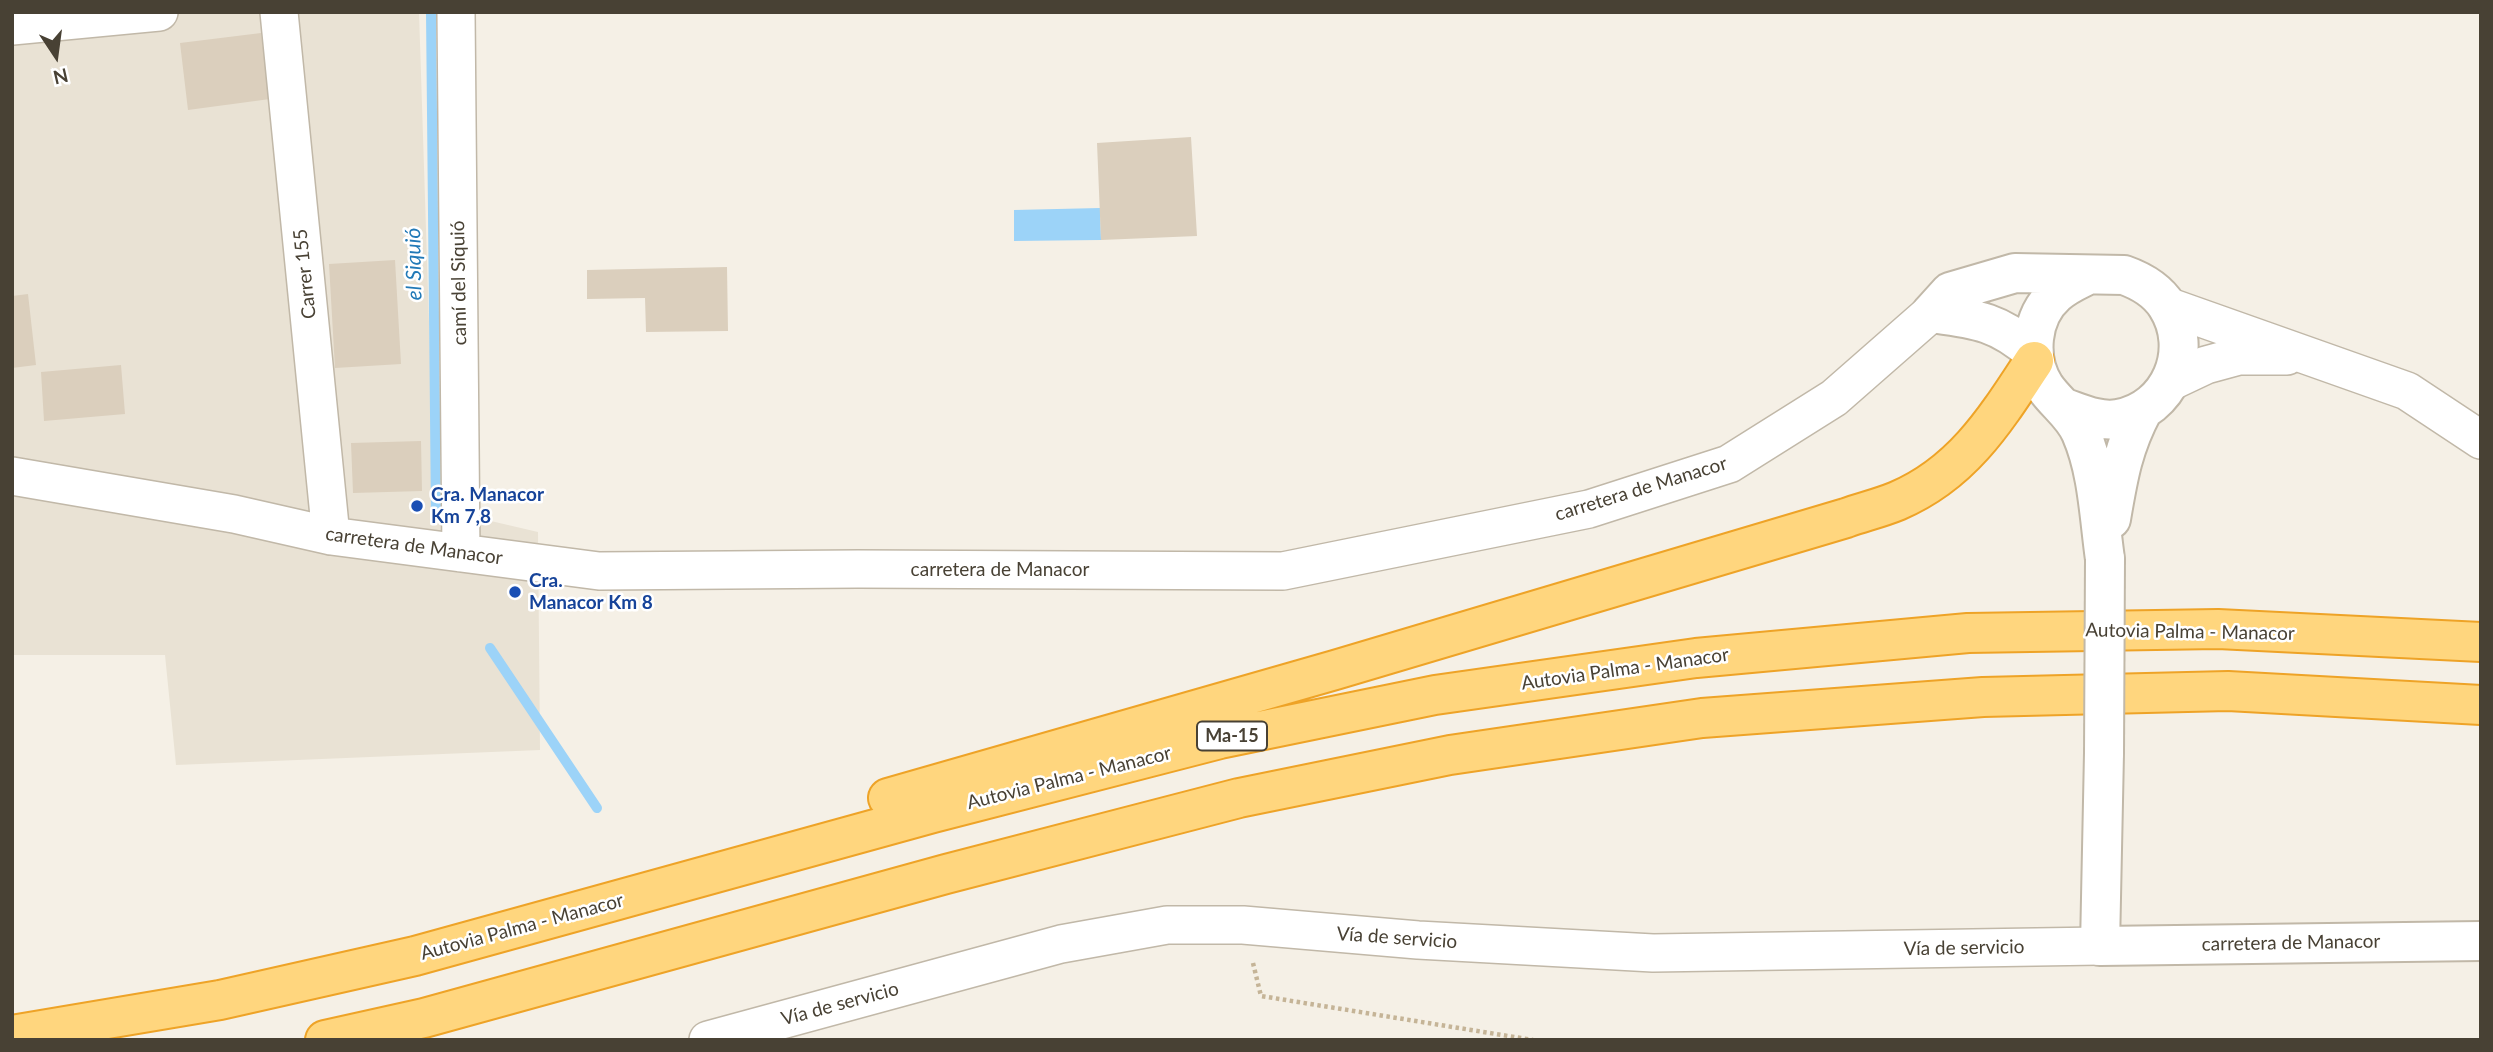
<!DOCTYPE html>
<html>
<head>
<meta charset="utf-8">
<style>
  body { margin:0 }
  #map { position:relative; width:2493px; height:1052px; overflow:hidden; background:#f5f0e6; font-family:Lato,sans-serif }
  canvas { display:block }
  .frame { position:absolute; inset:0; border:14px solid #484134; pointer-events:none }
  .north { position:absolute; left:21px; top:21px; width:70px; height:70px; -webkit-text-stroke:5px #fff; paint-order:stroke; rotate:167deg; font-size:19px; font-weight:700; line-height:28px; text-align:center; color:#484134 }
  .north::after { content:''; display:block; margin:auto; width:24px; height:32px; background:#484134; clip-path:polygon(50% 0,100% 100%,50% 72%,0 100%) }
</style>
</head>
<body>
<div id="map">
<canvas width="2493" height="1052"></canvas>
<div class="frame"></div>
<div class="north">N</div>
</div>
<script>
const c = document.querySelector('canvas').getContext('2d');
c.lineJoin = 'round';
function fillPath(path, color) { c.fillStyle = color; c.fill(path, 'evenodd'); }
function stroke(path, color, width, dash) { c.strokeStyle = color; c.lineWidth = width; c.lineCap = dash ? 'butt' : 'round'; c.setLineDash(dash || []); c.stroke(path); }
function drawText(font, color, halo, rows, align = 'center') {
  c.font = font + ' Lato,sans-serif'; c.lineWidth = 5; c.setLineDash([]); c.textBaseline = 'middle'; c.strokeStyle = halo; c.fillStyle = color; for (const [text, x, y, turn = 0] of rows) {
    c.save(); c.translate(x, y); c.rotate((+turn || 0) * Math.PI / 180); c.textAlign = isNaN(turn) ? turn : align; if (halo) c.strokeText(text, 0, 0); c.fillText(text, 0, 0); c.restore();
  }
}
fillPath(new Path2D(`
  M12,12H419L435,508L538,532L540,750L176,765L165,655H12Z`), '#e9e2d4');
fillPath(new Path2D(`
  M1100,208L1101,240L1014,241V210Z`), '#9cd3f8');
stroke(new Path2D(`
  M431,12L436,515
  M490,648L597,808`), '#9cd3f8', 10);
fillPath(new Path2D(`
  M261,33L270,99L188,110L180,43Z
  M1191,137L1197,236L1101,240L1097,143Z
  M395,260L401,364L335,368L329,264Z
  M727,267L728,331L646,332L645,298L587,299V270Z
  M28,294L36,365L12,368V296Z
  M121,365L125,414L44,421L41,372Z
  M421,441L422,491L353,493L351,443Z`), '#dbcfbd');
const minor = new Path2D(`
  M279,12L331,536
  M456,12L461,553
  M12,26L159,12
  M2167,306L2407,391L2481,440
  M2170,382L2206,365L2239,356H2287
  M12,476L234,514L331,536L599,571L858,569L1283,571L1589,509L1729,464L1834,398L1931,313
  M708,1040L1061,944L1167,925H1243L1418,940L1653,953L2100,946`);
const tertiary = new Path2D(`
  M2088,275C2076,281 2066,285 2056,294C2030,317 2027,359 2045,387C2056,403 2073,414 2081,433C2098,472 2099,517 2105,559
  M1931,313L1950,292L2015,273L2124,275C2141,281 2157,290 2167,306C2195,350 2170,410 2118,419C2099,422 2082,414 2065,408
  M1931,313C1975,319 1998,321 2033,352
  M2111,519C2118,478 2123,447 2143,410
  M2104,753L2100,946L2481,941`);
const trunk = new Path2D(`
  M888,798L1335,670L1846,518C1863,512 1880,508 1897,501C1963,473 1996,419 2034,361
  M12,1035L220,1000L415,956L933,813L1220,739L1435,695L1696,658L1968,633L2218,629L2481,642
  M325,1040L424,1018L946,874L1239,798L1450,755L1702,718L1983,697L2228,691L2481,705`);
stroke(minor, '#c1b8a8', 40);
stroke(tertiary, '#c1b8a8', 42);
stroke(trunk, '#eea327', 42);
stroke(new Path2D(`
  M1253,963L1261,996L1533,1040`), '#c5b497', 4.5, [3.5, 3.5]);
stroke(minor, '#fff', 37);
stroke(tertiary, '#fff', 38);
stroke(trunk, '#ffd67e', 38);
const tertiaryBridge = new Path2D(`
  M2104,753L2105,559`);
stroke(tertiaryBridge, '#c1b8a8', 42, []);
stroke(tertiaryBridge, '#fff', 38);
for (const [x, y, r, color] of [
  [417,506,7,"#1a4fb4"],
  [515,592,7,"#1a4fb4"]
]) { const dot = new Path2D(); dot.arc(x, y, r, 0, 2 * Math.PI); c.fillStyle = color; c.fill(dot); stroke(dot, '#fff', 2.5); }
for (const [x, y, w] of [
  [1232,736,70]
]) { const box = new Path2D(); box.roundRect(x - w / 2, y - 14.5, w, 29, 5); c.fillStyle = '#fff'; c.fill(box); stroke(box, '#484134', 2); }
drawText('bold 18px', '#484134', null, [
  ["Ma-15",1232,736]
]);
drawText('19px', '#484134', '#fff', [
  ["Carrer 155",305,274,-96],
  ["camí del Siquió",459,283,-91],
  ["carretera de Manacor",1641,489,-17],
  ["carretera de Manacor",414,546,8],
  ["carretera de Manacor",1000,570],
  ["Autovia Palma - Manacor",2190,632,1],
  ["Autovia Palma - Manacor",1625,669,-8],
  ["Autovia Palma - Manacor",1069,778,-14],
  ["Autovia Palma - Manacor",522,927,-15],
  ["Vía de servicio",1397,938,4],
  ["carretera de Manacor",2291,943,-1],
  ["Vía de servicio",1964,948,-1],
  ["Vía de servicio",840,1004,-15]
]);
drawText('bold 19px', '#164399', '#fff', [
  ["Cra. Manacor",431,495],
  ["Km 7,8",431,517],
  ["Cra.",529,581],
  ["Manacor Km 8",529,603]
], 'left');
drawText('italic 21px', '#2179b7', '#fff', [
  ["el Siquió",414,264,-91]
]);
</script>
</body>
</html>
